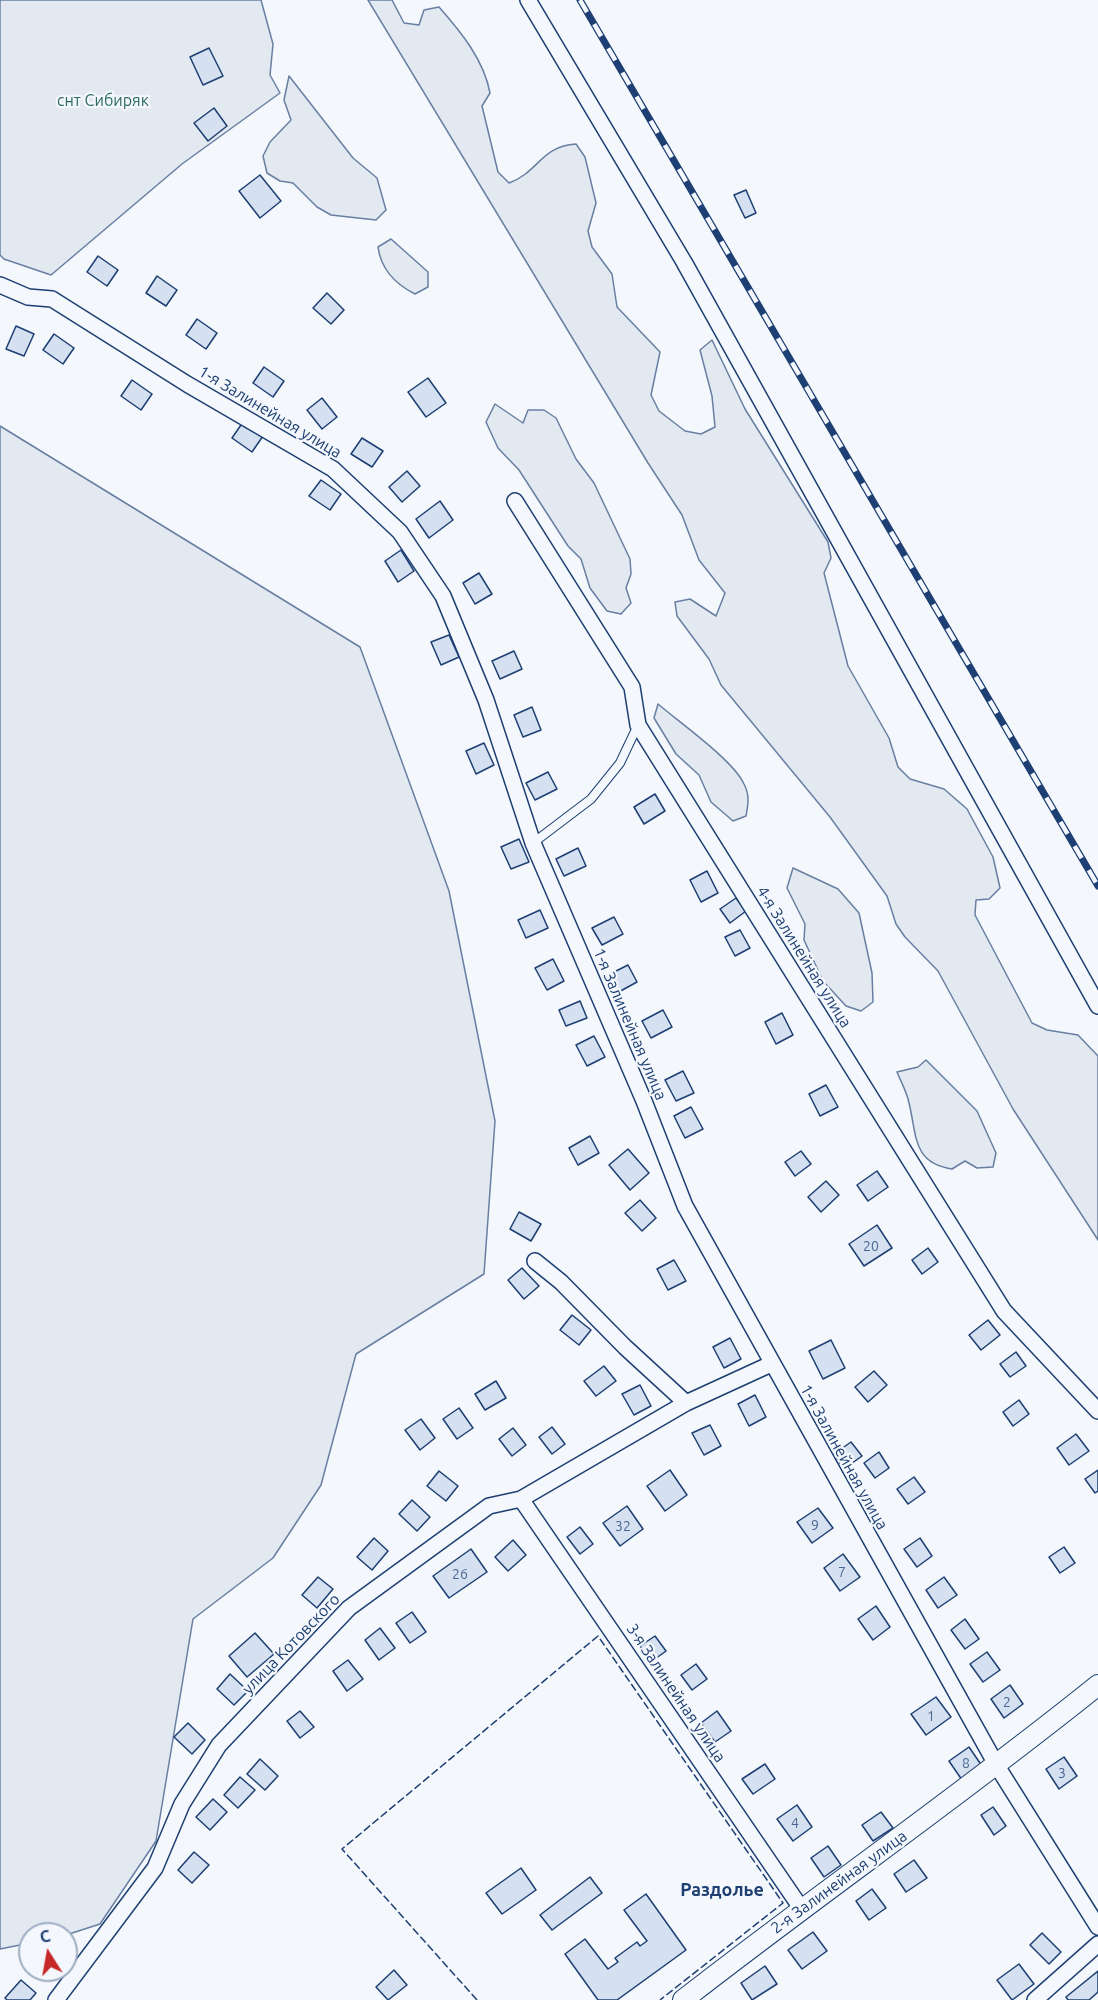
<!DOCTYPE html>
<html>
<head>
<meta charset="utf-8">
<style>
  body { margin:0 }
  #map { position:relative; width:1098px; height:2000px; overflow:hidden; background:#f4f7fb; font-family:Ubuntu,sans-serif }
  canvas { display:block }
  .north { position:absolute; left:18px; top:1922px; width:60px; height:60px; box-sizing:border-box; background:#f4f7fb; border:2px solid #9eadc5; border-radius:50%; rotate:349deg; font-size:16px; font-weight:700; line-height:24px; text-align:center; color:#1d3f73 }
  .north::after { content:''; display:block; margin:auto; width:21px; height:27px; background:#c62828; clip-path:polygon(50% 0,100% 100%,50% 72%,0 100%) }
</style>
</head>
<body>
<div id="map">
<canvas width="1098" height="2000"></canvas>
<div class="north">С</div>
</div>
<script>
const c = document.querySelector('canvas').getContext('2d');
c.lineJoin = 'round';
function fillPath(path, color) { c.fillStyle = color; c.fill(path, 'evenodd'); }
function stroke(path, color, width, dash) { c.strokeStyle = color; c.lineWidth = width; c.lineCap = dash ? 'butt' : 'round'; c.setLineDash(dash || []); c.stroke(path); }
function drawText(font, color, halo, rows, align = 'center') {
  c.font = font + ' Ubuntu,sans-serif'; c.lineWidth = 4.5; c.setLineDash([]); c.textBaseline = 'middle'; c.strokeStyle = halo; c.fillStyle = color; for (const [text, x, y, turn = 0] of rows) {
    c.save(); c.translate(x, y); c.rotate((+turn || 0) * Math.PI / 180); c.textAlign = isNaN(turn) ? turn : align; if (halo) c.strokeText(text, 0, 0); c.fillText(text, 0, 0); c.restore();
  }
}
const green = new Path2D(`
  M0,0H261L273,44L270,75L280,93L182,164L51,275L4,259L0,255Z
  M368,0H392L404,23L419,25L424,10L439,7C461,32 484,60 490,93L482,106L498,172L509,183C539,172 541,146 576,144L585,157L596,203L588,231L592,247L612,274L617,307L660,352L651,395L659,411L685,431L701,434L715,427L712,396L700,350L712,340L745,409L828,542L831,558L824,573L848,666L889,738L898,767L910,779L944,789L967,809L993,857L1000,888L989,899L976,900L975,915L1032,1023L1047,1030L1078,1035L1098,1056V1240L1013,1109L938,971L905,937L896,924L887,896L830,817L721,685L709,659L677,616L675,602L690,599L716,616L725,593L699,560L682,515L648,463Z
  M289,76L353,158L377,178L386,210L376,220L331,215L317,207L293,183L280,181L267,173L263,156L270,142L291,120L284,100Z
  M391,239L428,272V287L415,294C395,284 381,269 378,247Z
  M495,404L523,423L528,410H544L556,418L576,459L594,483L630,559L631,574L626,588L631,603L621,614L607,611L590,588L581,559L568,546L519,470L498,448L486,422Z
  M0,426L360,647L449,891L495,1121L484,1274L356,1354L321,1485L273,1558L193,1619L156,1841L100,1924L66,1935L30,1934V1943L0,1949Z
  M658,704C680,723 733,760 744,784C750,795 748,805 746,816L733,821L711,802L699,775L676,754L654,718Z
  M793,868L838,889L859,913L872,973L873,1002L861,1011L846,1006L823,981L804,940L805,924L787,888Z
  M926,1060L977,1111L996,1153L993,1167L977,1168L965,1161L952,1169C912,1163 917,1135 909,1103C907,1092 901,1082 897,1072L918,1067Z`);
fillPath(green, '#e3e9f0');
stroke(green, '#687fa3', 1.5);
const building = new Path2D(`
  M209,48L223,76L203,85L190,57Z
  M214,108L227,126L208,141L194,123Z
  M260,175L281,201L260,218L239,191Z
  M746,190L756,213L745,218L734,195Z
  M98,256L118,270L107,286L87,272Z
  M157,276L177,290L166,306L146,293Z
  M327,293L344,310L331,324L313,308Z
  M197,319L217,333L206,349L186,335Z
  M16,326L34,334L24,356L6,349Z
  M54,334L74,348L63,364L43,350Z
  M264,367L284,381L273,397L253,383Z
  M428,378L446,403L426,417L408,392Z
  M132,380L152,394L141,410L121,396Z
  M322,398L337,417L322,429L307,410Z
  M243,422L263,436L252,452L232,438Z
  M362,438L383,451L372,467L351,454Z
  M407,471L420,486L402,502L389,487Z
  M321,480L341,494L330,510L309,496Z
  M440,501L453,520L429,538L416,519Z
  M401,550L414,571L398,582L385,561Z
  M479,573L492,594L475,604L463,583Z
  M449,635L459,657L441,665L431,642Z
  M514,651L522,669L500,679L492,661Z
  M532,707L541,730L523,737L514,715Z
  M484,743L494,765L476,774L466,751Z
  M548,772L557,789L535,800L526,783Z
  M655,794L665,811L644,824L634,807Z
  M519,839L529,862L511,869L501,847Z
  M578,848L586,866L564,876L556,859Z
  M707,871L718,893L701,902L690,880Z
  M736,898L746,911L730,923L720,909Z
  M540,910L548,928L526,938L518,920Z
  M614,917L623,934L602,945L592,928Z
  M740,930L750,948L735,956L725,937Z
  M553,959L564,981L547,990L535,968Z
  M628,965L637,982L615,994L606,976Z
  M580,1001L587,1018L566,1026L559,1010Z
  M663,1010L672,1027L651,1038L642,1021Z
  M782,1013L793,1035L776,1044L765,1022Z
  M594,1036L605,1057L587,1066L576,1045Z
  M683,1071L694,1093L676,1101L665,1080Z
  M826,1085L838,1107L820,1116L809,1094Z
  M691,1107L703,1129L685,1138L674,1116Z
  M590,1136L599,1153L578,1165L569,1148Z
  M628,1149L649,1173L630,1190L609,1165Z
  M801,1151L811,1164L795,1176L785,1162Z
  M877,1171L888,1187L868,1201L857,1185Z
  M826,1181L839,1195L821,1212L808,1197Z
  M640,1200L656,1218L642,1231L625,1213Z
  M519,1212L541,1224L531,1241L510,1229Z
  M877,1225L892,1248L864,1266L849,1244Z
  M928,1248L938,1262L922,1274L912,1260Z
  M674,1260L686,1281L668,1290L657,1269Z
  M522,1268L539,1286L524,1299L508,1280Z
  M572,1315L591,1330L579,1345L560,1330Z
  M988,1320L1000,1335L981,1350L969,1335Z
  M730,1338L741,1359L724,1368L713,1347Z
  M831,1340L845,1368L823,1379L809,1351Z
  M1016,1352L1026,1366L1010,1377L1000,1364Z
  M604,1366L616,1381L596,1396L584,1381Z
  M874,1371L887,1385L868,1402L855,1387Z
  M496,1381L506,1398L485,1410L475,1394Z
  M640,1385L651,1406L634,1415L622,1394Z
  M755,1395L766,1417L749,1426L738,1404Z
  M1019,1400L1029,1414L1013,1426L1003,1412Z
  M459,1408L473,1428L457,1439L443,1419Z
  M421,1419L435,1438L420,1450L405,1430Z
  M710,1425L721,1446L704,1455L692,1433Z
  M552,1427L565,1444L552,1454L539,1437Z
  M513,1428L526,1445L512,1456L499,1439Z
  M1076,1434L1089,1451L1069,1465L1057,1448Z
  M851,1442L862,1456L844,1469L834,1454Z
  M879,1452L889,1468L875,1478L864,1463Z
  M670,1470L687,1495L665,1511L647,1486Z
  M1098,1470V1491L1095,1493L1085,1479Z
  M439,1471L458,1486L446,1501L427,1486Z
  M914,1477L925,1492L908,1504L897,1489Z
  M412,1500L430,1517L417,1531L399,1514Z
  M627,1506L643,1529L620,1546L603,1523Z
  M818,1508L833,1528L812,1543L797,1522Z
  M580,1527L593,1544L580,1554L567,1537Z
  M374,1538L388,1551L372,1570L357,1557Z
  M920,1538L932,1556L917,1567L904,1549Z
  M513,1540L526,1555L508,1571L495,1557Z
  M1064,1547L1075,1563L1060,1573L1049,1557Z
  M471,1549L487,1572L449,1598L433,1576Z
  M843,1554L860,1577L840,1591L824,1568Z
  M318,1577L333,1589L317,1608L302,1595Z
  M944,1577L957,1595L938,1608L926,1590Z
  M876,1606L890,1627L873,1640L858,1619Z
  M412,1612L426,1632L410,1643L396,1623Z
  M965,1619L979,1639L965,1649L951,1630Z
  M380,1628L395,1648L379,1660L365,1640Z
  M255,1633L274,1654L247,1677L229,1656Z
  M655,1636L666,1651L651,1662L640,1646Z
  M987,1652L1000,1670L983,1682L970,1664Z
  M348,1660L363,1679L347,1691L333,1671Z
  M696,1664L707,1679L692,1690L681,1675Z
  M230,1674L248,1691L234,1705L217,1689Z
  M1010,1685L1023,1704L1004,1718L991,1699Z
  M936,1697L951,1717L926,1735L911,1714Z
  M300,1711L314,1727L300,1738L287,1721Z
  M717,1711L731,1731L715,1742L701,1723Z
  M188,1723L205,1740L192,1754L174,1737Z
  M969,1747L982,1766L962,1780L949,1761Z
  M1064,1757L1077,1776L1059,1789L1046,1769Z
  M260,1759L278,1776L265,1790L247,1774Z
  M765,1764L775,1779L753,1794L742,1779Z
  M240,1777L255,1790L238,1808L224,1795Z
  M213,1799L227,1812L210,1830L196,1817Z
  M797,1805L812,1827L793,1841L777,1819Z
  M993,1807L1006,1826L994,1835L981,1815Z
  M881,1812L893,1828L873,1841L862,1825Z
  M828,1846L841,1865L824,1877L811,1858Z
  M194,1852L209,1865L192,1883L178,1870Z
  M914,1860L927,1878L906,1892L894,1874Z
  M521,1868L536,1890L502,1914L486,1893Z
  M590,1877L602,1893L552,1930L540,1915Z
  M872,1889L886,1908L869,1920L856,1901Z
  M646,1894L686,1950L617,2000H598L565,1954L585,1939L608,1969L618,1962L615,1958L637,1942L640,1946L647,1941L624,1910Z
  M813,1932L827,1951L802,1969L788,1950Z
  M1042,1933L1061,1952L1049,1964L1030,1945Z
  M1019,1964L1034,1984L1012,2000L997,1980Z
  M765,1966L777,1984L752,2000L741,1983Z
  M394,1970L407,1985L388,2000L376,1987Z
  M1098,1971V1992L1089,2000H1068L1066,1997Z
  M21,1980L36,1993L30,2000H7L5,1998Z`);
fillPath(building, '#d5e0f0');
stroke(building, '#1d3f73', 1.5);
const lane = new Path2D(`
  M533,843L591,799L620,763L638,725`);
const street = new Path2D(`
  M528,0L684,262L1098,1006
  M0,285L28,297L52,299L187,384L333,469L400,532L443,596L486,700L533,843L644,1101L685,1206L997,1766L1098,1927
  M515,501L632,687L638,725L1004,1311L1098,1411
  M535,1261L561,1282L625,1347L686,1403
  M521,1499L801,1908
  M56,2000L155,1868L182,1804L219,1745L349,1608L489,1506L521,1499L686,1403L771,1364
  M1035,2000L1098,1944`);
const secondary = new Path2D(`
  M683,2000C820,1893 963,1794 1098,1685`);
stroke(lane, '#1d3f73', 10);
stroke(street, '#1d3f73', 18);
stroke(secondary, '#1d3f73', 22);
stroke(lane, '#f4f7fb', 8);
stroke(street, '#f4f7fb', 15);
stroke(secondary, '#f4f7fb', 20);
const rail = new Path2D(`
  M580,0L1098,886`);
stroke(rail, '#1d3f73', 7);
stroke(rail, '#f4f7fb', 4.5, [14]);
stroke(new Path2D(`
  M477,2000L342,1849L598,1636L783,1903L660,2000`), '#1d3f73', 1.5, [8, 3]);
drawText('14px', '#4b6792', null, [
  ["20",871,1246],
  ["9",815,1525],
  ["32",623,1526],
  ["7",842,1572],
  ["26",460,1574],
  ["2",1007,1702],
  ["1",931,1716],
  ["8",966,1763],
  ["3",1062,1773],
  ["4",795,1823]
]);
drawText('16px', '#2c6c60', '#f4f7fb', [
  ["снт Сибиряк",103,101]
]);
drawText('16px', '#1d3f73', '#f4f7fb', [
  ["1-я Залинейная улица",270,412,31],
  ["4-я Залинейная улица",804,957,58],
  ["1-я Залинейная улица",630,1024,67],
  ["1-я Залинейная улица",844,1457,61],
  ["улица Котовского",291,1644,-46],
  ["3-я Залинейная улица",676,1693,56],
  ["2-я Залинейная улица",839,1882,-36]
]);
drawText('bold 18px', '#1d3f73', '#f4f7fb', [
  ["Раздолье",722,1890]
]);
</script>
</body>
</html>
